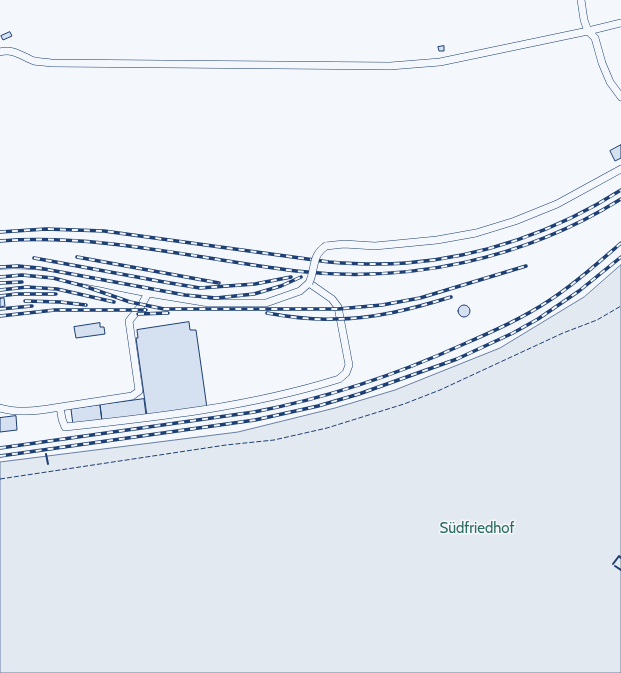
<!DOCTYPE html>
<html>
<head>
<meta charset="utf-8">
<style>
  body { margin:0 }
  canvas { display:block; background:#f4f7fb }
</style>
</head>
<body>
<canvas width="621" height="673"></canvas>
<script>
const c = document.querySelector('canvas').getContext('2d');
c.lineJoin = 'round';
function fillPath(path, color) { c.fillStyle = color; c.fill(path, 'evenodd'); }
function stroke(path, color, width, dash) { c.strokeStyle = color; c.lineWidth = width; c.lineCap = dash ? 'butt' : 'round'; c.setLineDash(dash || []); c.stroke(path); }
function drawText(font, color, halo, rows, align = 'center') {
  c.font = font + ' Cabin,sans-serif'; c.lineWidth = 3; c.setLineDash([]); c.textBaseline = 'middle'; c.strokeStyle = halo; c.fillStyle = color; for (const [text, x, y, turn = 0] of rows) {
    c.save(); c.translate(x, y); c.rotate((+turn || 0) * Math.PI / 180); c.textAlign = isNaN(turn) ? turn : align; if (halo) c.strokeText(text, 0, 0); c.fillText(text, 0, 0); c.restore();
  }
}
const green = new Path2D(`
  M621,265V673H0V462L238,432L335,408L395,390L500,348L584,297Z`);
fillPath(green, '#e3e9f0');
stroke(green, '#687fa3', 1);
const building = new Path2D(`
  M10,32L12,36L3,40L1,36Z
  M444,46V51H439L438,47Z
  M621,145V158L615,161L610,151Z
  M4,298L5,306L0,307V299Z
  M458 311a6 6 0 1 1 12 0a6 6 0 1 1-12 0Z
  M189,322L190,330H196L207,408L147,416L136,338H138L137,330Z
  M100,323V327H104L105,334L76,338L74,327Z
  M144,399L146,415L102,421L100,405Z
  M100,405L102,421L73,425L71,409Z
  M16,416L17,430L0,432V418Z`);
fillPath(building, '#d5e0f0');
stroke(building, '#1d3f73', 1);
const minor = new Path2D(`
  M581,0L584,20L588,31L595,38L602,63L610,82L621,97
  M0,52C13,48 23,57 34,61C39,62 46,62 51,63L390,66L440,62L588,31L621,23
  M326,246L344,244L375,246L437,240L476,233L515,221L557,204L621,169
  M0,273C48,270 101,284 148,293
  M0,408C18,413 36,411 54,408L132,396L139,391L129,321L141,306L148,293L209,303H266L300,291L309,283L332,299L338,307L349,365L346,373L339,379C250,407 158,417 65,427L62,419L60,407`);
stroke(minor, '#1d3f73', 8);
stroke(minor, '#f4f7fb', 7);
const rail = new Path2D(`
  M0,232L46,229L104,231L329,262C355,264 380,265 406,263C482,257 557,231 621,190
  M0,241C100,233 197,259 296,271C408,284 525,259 621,199
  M77,257L219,283
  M34,258L164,282L200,288L255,284L291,277
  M0,267L18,266L39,268L185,295L216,298L254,294L281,286L301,277
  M0,277L22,275L53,278L84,286L130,302L164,309H338L382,305L420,298L526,266
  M0,283L22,282
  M0,290L27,287L57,289L114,302
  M0,296L16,294H56
  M25,301L60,302L86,305
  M0,309L32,306
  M267,313C289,317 311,320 334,319C374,319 412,309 451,297
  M138,314L168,313
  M0,316L55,310H146
  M0,448L254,412C327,398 396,375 464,344C494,331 523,318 550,300C576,283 598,263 621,243
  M0,456L255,420L318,406L359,394L457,359L513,333L538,319L579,291L621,257`);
stroke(rail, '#1d3f73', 3.5);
stroke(rail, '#f4f7fb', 2, [6]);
const minorBridge = new Path2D(`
  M309,283C316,268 311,256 326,246`);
stroke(minorBridge, '#1d3f73', 8, []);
stroke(minorBridge, '#f4f7fb', 7);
stroke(new Path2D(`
  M0,479L226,445L274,440L327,428L404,404L440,390L563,333L597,320L621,306`), '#1d3f73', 1, [5, 2]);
stroke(new Path2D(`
  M46,454L48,464
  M613,564L619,556L621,558
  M615,566L621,570`), '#1d3f73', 2);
drawText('15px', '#2c6c60', '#f4f7fb', [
  ["Südfriedhof",477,529]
]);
</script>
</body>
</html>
